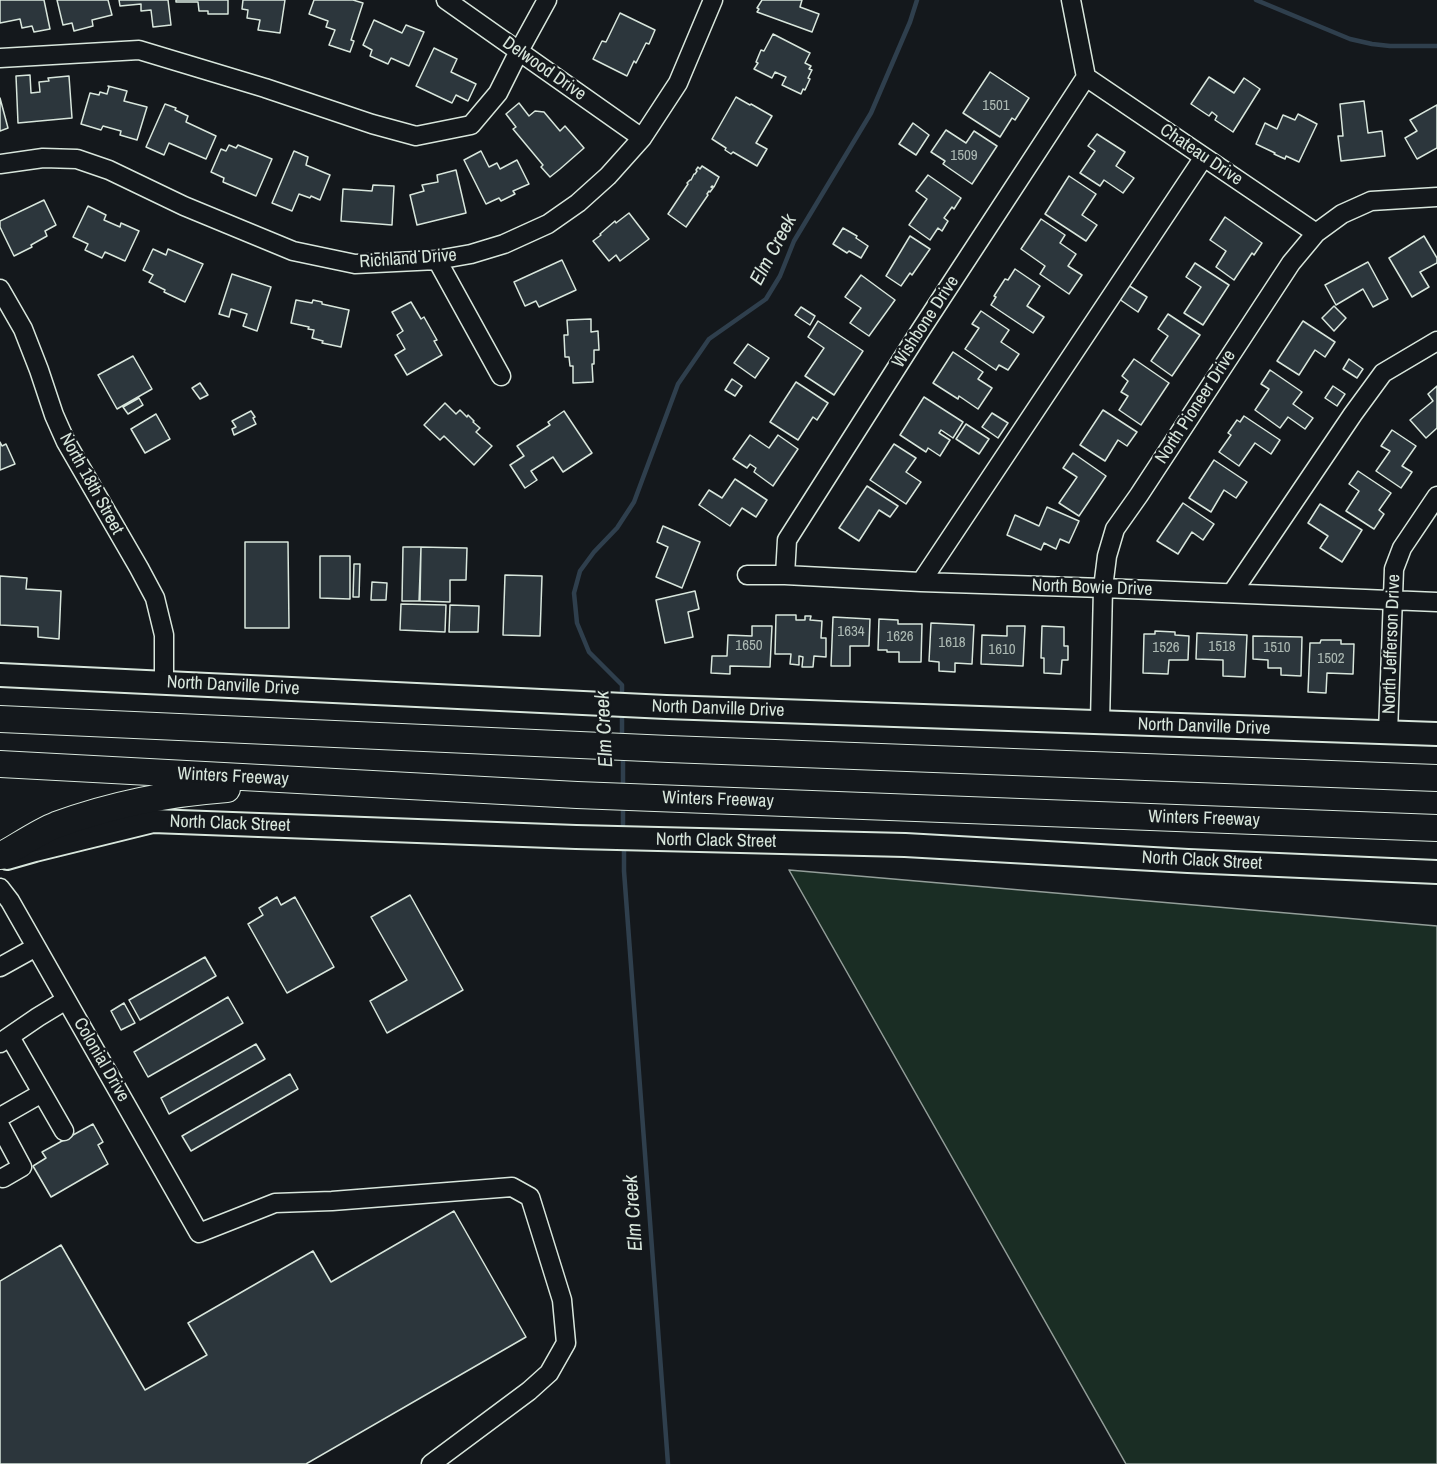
<!DOCTYPE html>
<html>
<head>
<meta charset="utf-8">
<style>
  body { margin:0 }
  canvas { display:block; background:#14181c }
</style>
</head>
<body>
<canvas width="1437" height="1464"></canvas>
<script>
const c = document.querySelector('canvas').getContext('2d');
c.lineJoin = 'round';
function fillPath(path, color) { c.fillStyle = color; c.fill(path, 'evenodd'); }
function stroke(path, color, width, dash) { c.strokeStyle = color; c.lineWidth = width; c.lineCap = dash ? 'butt' : 'round'; c.setLineDash(dash || []); c.stroke(path); }
function drawText(font, color, halo, rows, align = 'center') {
  c.font = font + ' "Archivo Narrow",sans-serif'; c.lineWidth = 4.5; c.setLineDash([]); c.textBaseline = 'middle'; c.strokeStyle = halo; c.fillStyle = color; for (const [text, x, y, turn = 0] of rows) {
    c.save(); c.translate(x, y); c.rotate((+turn || 0) * Math.PI / 180); c.textAlign = isNaN(turn) ? turn : align; if (halo) c.strokeText(text, 0, 0); c.fillText(text, 0, 0); c.restore();
  }
}
const green = new Path2D(`
  M789,870L1437,926V1464H1126Z`);
fillPath(green, '#1a2d24');
stroke(green, '#939e99', 1.5);
stroke(new Path2D(`
  M1256,0L1350,39L1372,44L1390,46H1437
  M622,699V685L589,652L577,623L574,593L580,571L594,552L617,528L634,502L678,384L709,339L766,299L780,276L794,241L871,113L910,22L917,0
  M622,710V738
  M623,755V789
  M623,803V831
  M624,845V871L668,1464`), '#2f3f4d', 4.5);
const building = new Path2D(`
  M0,0H44L50,29L34,32L32,26L22,28L20,19L0,23Z
  M57,0H108L112,15L92,20L93,26L74,31L72,23L63,25Z
  M119,0H168L171,25L153,27L151,10L141,11V4L120,6Z
  M176,0H228V14H208V11H199L198,2H176Z
  M243,0H285L280,33L258,30L260,20L247,18L248,10L242,9Z
  M314,0H353L363,3L351,40L354,41L350,52L329,45L335,30L326,27L328,21L309,14Z
  M762,0H802L800,7L819,14L812,32L757,12L759,9L757,8Z
  M620,13L655,30L649,44L646,43L636,63L634,61L627,76L593,59L602,41L606,42Z
  M374,20L402,33L406,25L424,32L409,66L391,58L388,64L370,56L372,50L363,45Z
  M773,34L810,53L805,63L811,66L809,69L812,70L808,78L810,79L805,90L803,89L801,94L782,85L786,77L775,72L772,78L754,69L758,63L756,62L761,50L764,51Z
  M434,48L457,59L451,72L476,84L468,101L456,95L452,103L416,86Z
  M990,72L1029,98L1015,120L1012,118L1000,137L963,113Z
  M30,75L31,93L40,92L39,82L49,81L48,78L69,76L72,118L18,123L16,76Z
  M1209,77L1234,93L1244,78L1260,89L1233,132L1215,120L1217,116L1212,112L1209,116L1191,104Z
  M108,86L127,91L124,101L147,107L137,140L120,135L121,131L103,126L101,130L81,124L90,93L99,95L100,92L107,94L109,87Z
  M736,97L750,105L751,104L772,116L756,143L767,149L757,166L733,152L731,154L725,150L726,148L712,139Z
  M0,98L8,128L0,131Z
  M1364,101L1368,133L1382,131L1385,156L1341,161L1338,136H1343L1340,104Z
  M519,103L529,116L535,111L544,112L560,131L565,126L584,148L560,169L550,177L541,167L543,165L513,129L516,127L506,114Z
  M165,104L176,108L175,110L188,116L186,122L216,136L206,159L169,143L164,155L146,147Z
  M1437,105V148L1417,159L1405,138L1417,131L1410,120Z
  M1298,114L1317,124L1299,162L1286,156L1285,159L1274,154L1275,153L1256,144L1265,123L1277,129L1283,115L1295,120Z
  M913,123L929,135L916,155L899,144Z
  M946,130L966,143L974,131L997,146L972,184L943,164L945,161L931,152Z
  M1097,134L1125,152L1116,166L1134,178L1123,193L1104,180L1100,186L1080,173L1095,151L1088,146Z
  M229,145L236,148L238,145L272,159L256,196L223,182L224,178L211,172L221,149L226,151Z
  M294,151L308,157L306,165L330,175L320,200L311,196L310,198L299,194L292,211L272,203Z
  M481,151L489,167L497,163L500,169L517,160L529,184L513,191L515,194L501,201L499,198L486,204L464,160Z
  M702,166L719,177L714,187L712,186L711,187L713,188L710,192L709,191L707,194L708,195L686,227L668,214L688,184L687,183L690,180H691L694,174H695L697,171L696,170L698,167L700,169Z
  M456,170L466,213L417,225L410,195L424,191L422,185L438,182L437,175Z
  M928,175L961,198L954,209L952,207L944,218L948,221L942,231L938,228L930,240L909,225L927,199L916,191Z
  M1069,176L1096,194L1082,215L1097,225L1086,241L1045,214Z
  M373,185L394,186L392,225L341,221L343,189L372,191Z
  M44,200L56,225L45,231L47,236L31,245L32,247L14,256L0,227V221Z
  M88,206L106,215L104,220L120,227L121,223L139,231L125,261L105,252L102,258L85,250L88,244L73,237Z
  M629,213L649,239L620,261L616,255L609,261L593,241L601,235L600,234L615,221L616,223Z
  M1225,217L1262,243L1254,255L1252,253L1234,280L1216,267L1226,251L1210,240Z
  M1041,219L1065,235L1060,243L1076,254L1068,266L1082,275L1069,294L1040,274L1045,266L1021,249Z
  M843,228L857,236L856,238L868,246L861,258L849,251L847,253L833,244Z
  M910,236L930,249L912,275L910,273L901,286L886,276Z
  M1424,236L1437,258V263L1420,272L1429,287L1412,297L1389,258Z
  M153,249L166,255L168,249L203,264L185,302L164,292L165,290L149,282L153,275L143,270Z
  M562,260L576,290L539,307L536,301L525,306L514,282Z
  M1368,262L1388,299L1373,307L1363,289L1336,305L1325,285Z
  M1195,263L1229,285L1203,325L1184,313L1201,287L1186,277Z
  M1015,269L1040,286L1027,306L1044,317L1033,333L991,305L996,297L994,296L1005,279L1008,280Z
  M232,274L271,287L257,331L243,326L247,314L231,309L229,317L219,314Z
  M861,275L895,300L869,336L850,323L861,308L845,297Z
  M1128,285L1147,297L1138,312L1119,299Z
  M296,300L312,303L313,300L322,302V304L349,310L341,347L322,343L323,341L312,338L314,330L308,329L309,327L291,323Z
  M411,302L421,319L424,317L437,340L434,341L442,355L407,375L395,355L405,349L397,335L403,331L392,312Z
  M1334,306L1346,318L1334,331L1322,318Z
  M801,307L815,316L810,325L795,315Z
  M981,311L1009,330L1001,342L1019,354L1008,370L999,365L996,370L965,349L979,328L972,324Z
  M1168,314L1200,335L1172,376L1151,361L1168,336L1158,329Z
  M591,319V332L598,331L599,350H594V364H592L593,382L573,383V366H570L569,357H565L564,335H568L567,320Z
  M818,321L863,351L834,395L805,376L824,348L808,337Z
  M1303,321L1335,342L1325,357L1315,350L1299,375L1277,361Z
  M748,344L769,358L755,378L734,363Z
  M953,352L983,372L978,379L992,388L978,409L959,396L958,399L933,383Z
  M133,356L152,389L117,409L98,375Z
  M1134,359L1169,383L1141,425L1119,410L1128,396L1121,392L1128,381L1122,376Z
  M1349,359L1363,369L1357,378L1343,369Z
  M1270,370L1302,392L1293,404L1313,418L1305,429L1288,417L1280,428L1255,410L1269,389L1261,384Z
  M732,379L742,386L735,396L725,390Z
  M796,382L828,403L817,420L813,417L798,440L770,422Z
  M200,383L208,395L200,399L192,388Z
  M1333,386L1345,394L1337,406L1325,398Z
  M1437,386V428L1426,438L1410,420L1433,401L1428,394Z
  M924,397L963,422L953,438L941,430L939,433L950,440L940,456L928,448L926,452L900,435Z
  M139,398L143,405L128,414L123,407Z
  M445,403L456,414L460,410L467,417L468,415L474,421L473,422L480,428L476,432L492,446L474,465L444,436L440,440L424,425Z
  M1103,410L1137,432L1127,446L1118,440L1105,461L1080,445Z
  M251,411L255,417L253,418L256,424L234,435L232,429L236,427L232,421Z
  M564,411L592,453L563,472L553,457L531,471L537,480L525,488L510,465L524,456L517,446L550,425L548,422Z
  M992,413L1008,423L998,438L982,427Z
  M156,414L170,439L145,453L131,429Z
  M1244,416L1280,440L1271,454L1255,443L1239,466L1219,452L1231,435L1228,433L1237,420L1240,422Z
  M966,424L989,439L979,454L956,439Z
  M1392,430L1416,446L1402,466L1412,472L1401,488L1376,471L1390,451L1381,446Z
  M750,435L769,448L778,435L798,449L773,486L754,472L756,468L750,464L747,468L733,459Z
  M0,442L2,446L6,444L15,464L0,470Z
  M894,444L916,458L906,472L921,482L906,504L870,480Z
  M1073,453L1106,476L1079,516L1059,503L1077,477L1063,468Z
  M1214,460L1247,482L1236,498L1224,490L1211,512L1189,498Z
  M1358,471L1391,493L1379,510L1384,514L1374,529L1346,511L1359,491L1349,484Z
  M735,479L767,500L756,517L742,508L730,526L699,505L709,490L722,498Z
  M867,486L898,506L890,517L879,510L859,541L839,528Z
  M1183,503L1214,524L1203,540L1192,532L1178,554L1157,541Z
  M1320,504L1362,530L1342,562L1320,548L1328,536L1308,523Z
  M1047,507L1079,521L1069,543L1060,539L1056,549L1044,543L1041,550L1007,535L1015,515L1039,526Z
  M663,526L700,542L682,588L656,577L668,547L657,542Z
  M245,542H288L289,628H245Z
  M403,547H421L419,601H402Z
  M421,547L467,548L466,580H450V602L420,601Z
  M320,556H350V599L320,598Z
  M354,564H360L359,597H353Z
  M505,575L542,576L540,636L503,635Z
  M0,576L27,578L26,589L61,591L59,639L38,637V627L0,625Z
  M372,582L387,583L386,600H371Z
  M695,591L699,609L688,612L693,637L665,643L656,600Z
  M401,604L446,605L445,632L400,630Z
  M450,605L479,606L478,632H449Z
  M776,615H796V620H805V616H811L810,620L822,621L821,638H826V657L814,656L813,667H802L803,657L799,656V665L790,664L791,654H775Z
  M833,617L870,619L869,646H850V666H831Z
  M879,619L898,620V624H922L921,662H899V652H887V650H878Z
  M931,623L974,625L972,664L955,663V672L939,671V662L929,661Z
  M752,626H772L770,667L730,666V674L711,673L712,656H727L728,635L752,636Z
  M1007,626H1025L1023,666L981,664L982,635L1007,636Z
  M1042,626L1064,627V646H1068V660H1062L1061,674L1044,673V658H1041Z
  M1155,631L1175,632V635L1189,636L1188,660H1169L1168,674L1143,673L1144,634H1155Z
  M1197,633L1247,635L1245,677L1223,676V660L1196,659Z
  M1253,636L1302,637L1301,676L1281,675V668H1268V660L1253,659Z
  M1321,640H1341V644H1354L1353,674L1327,673L1326,693L1308,692L1310,643H1320Z
  M410,895L463,990L387,1033L370,1001L407,980L371,917Z
  M277,897L281,905L295,897L334,967L287,993L248,924L263,915L259,908Z
  M205,957L216,976L140,1020L129,1000Z
  M228,997L243,1023L148,1077L134,1052Z
  M124,1003L135,1023L121,1030L111,1011Z
  M256,1044L265,1059L169,1114L161,1098Z
  M290,1074L298,1089L191,1151L182,1136Z
  M93,1124L103,1142L98,1145L108,1164L51,1197L33,1166L46,1158L42,1152Z
  M454,1211L526,1337L306,1464H0V1281L61,1245L145,1390L207,1355L188,1323L313,1251L331,1282Z`);
fillPath(building, '#2c363c');
stroke(building, '#d8e6dc', 1.5);
const minor = new Path2D(`
  M446,0L642,138
  M1071,0L1086,77
  M0,58L139,50L265,88L372,124L416,136L471,125L498,93L519,51L547,0
  M1086,77L1316,233
  M0,164L43,158L77,159L109,170L184,206L293,251L355,264L437,260L471,254L504,244L548,224L578,203L608,176L642,138L678,83L713,0
  M437,260L501,376
  M0,289L23,329L39,370L54,415L66,442L139,568L155,598L164,635V683
  M747,575H785L921,582L1103,588L1437,602
  M785,575L787,540L920,331L1086,77
  M921,582L1204,157
  M1232,593L1353,414L1383,373L1437,341
  M1100,723L1103,588L1107,556L1115,529L1139,495L1291,263L1316,233L1342,214L1371,201L1437,197
  M1388,733L1394,569L1402,548L1437,496
  M0,888L10,901L199,1233L275,1203L332,1201L512,1187L530,1197L562,1300L566,1343L549,1373L529,1391L431,1464
  M0,967L36,947
  M10,1037L64,1131
  M0,1043L38,1017L66,1000
  M0,1117L42,1093
  M0,1126L22,1167L3,1178`);
const major = new Path2D(`
  M0,675L666,707L1437,734
  M7,858L35,850L153,821L576,837L905,845L1188,861L1437,872`);
const highway = new Path2D(`
  M0,719L669,749L1437,778
  M0,764L577,795L1437,828
  M0,856C17,847 38,832 56,825C111,805 170,793 227,789`);
stroke(minor, '#d8e6dc', 21);
stroke(major, '#d8e6dc', 26);
stroke(highway, '#d8e6dc', 28);
stroke(minor, '#14181c', 18);
stroke(major, '#14181c', 22);
stroke(highway, '#14181c', 26);
drawText('15px', '#adbab4', null, [
  ["1501",996,106],
  ["1509",964,156],
  ["1634",851,632],
  ["1626",900,637],
  ["1618",952,643],
  ["1650",749,646],
  ["1518",1222,647],
  ["1526",1166,648],
  ["1510",1277,648],
  ["1610",1002,650],
  ["1502",1331,659]
]);
drawText('18px', '#d8e6dc', '#14181c', [
  ["Delwood Drive",544,69,35],
  ["Chateau Drive",1201,155,34],
  ["Richland Drive",408,259,-4],
  ["Wishbone Drive",926,322,-57],
  ["North Pioneer Drive",1196,407,-57],
  ["North 18th Street",91,484,61],
  ["North Bowie Drive",1092,588,2],
  ["North Jefferson Drive",1392,644,-88],
  ["North Danville Drive",233,686,3],
  ["North Danville Drive",718,709,2],
  ["North Danville Drive",1204,727,2],
  ["Winters Freeway",233,777,3],
  ["Winters Freeway",718,800,2],
  ["Winters Freeway",1204,819,2],
  ["North Clack Street",230,824,2],
  ["North Clack Street",716,841,1],
  ["North Clack Street",1202,861,3],
  ["Colonial Drive",101,1060,60]
]);
drawText('italic 20px', '#d8e6dc', '#14181c', [
  ["Elm Creek",774,250,-62],
  ["Elm Creek",605,729,-93],
  ["Elm Creek",634,1213,-94]
]);
</script>
</body>
</html>
